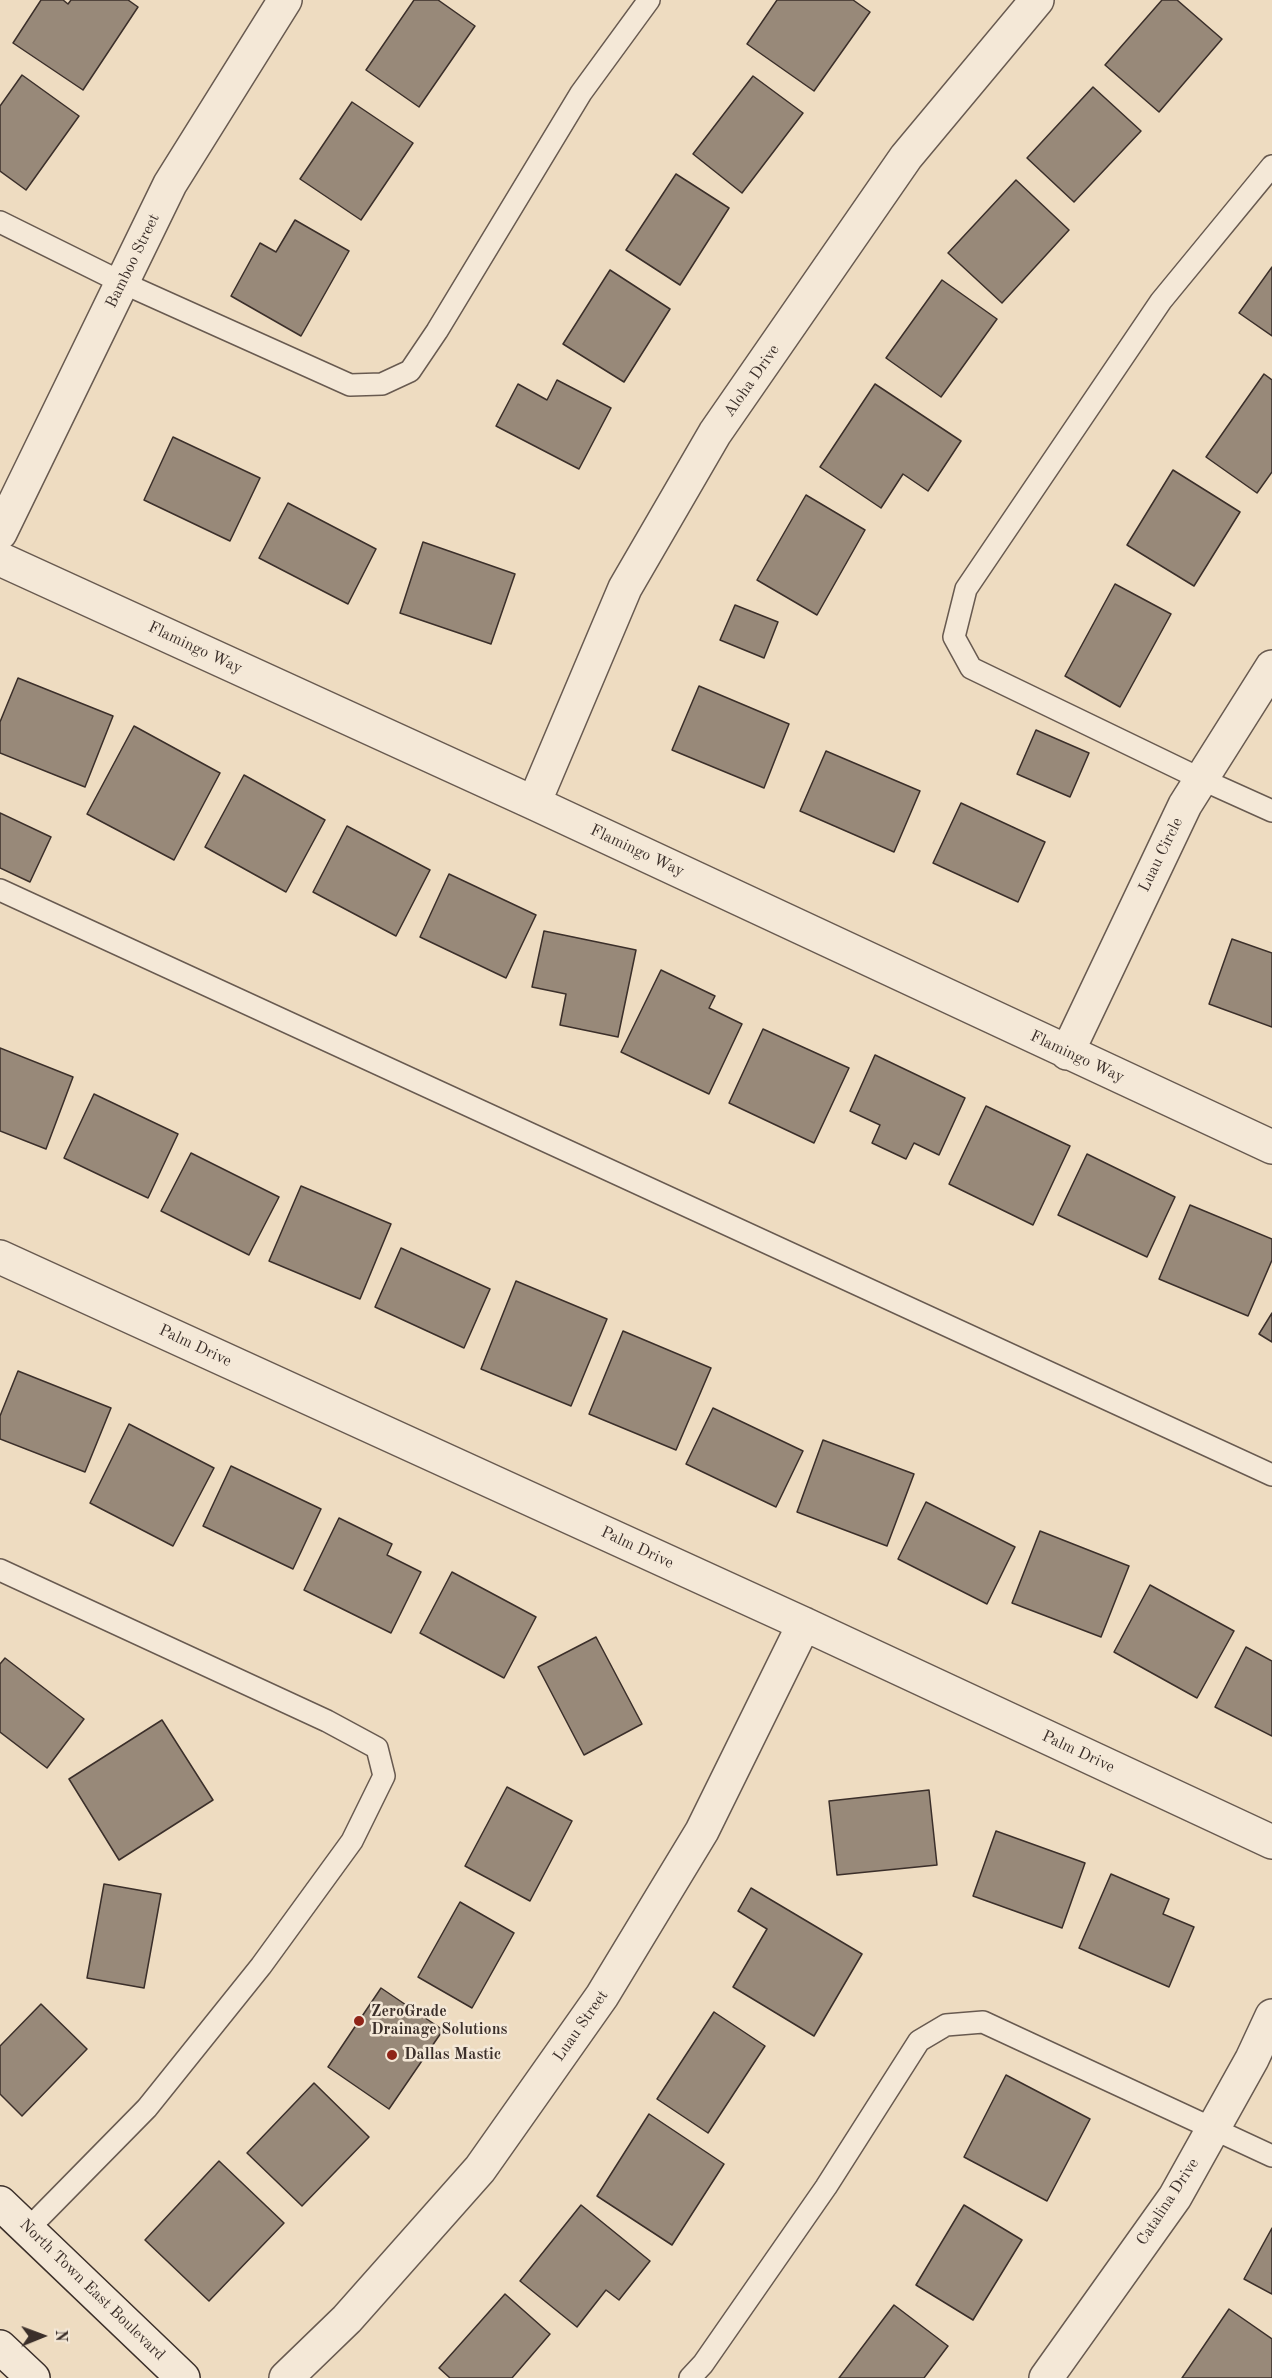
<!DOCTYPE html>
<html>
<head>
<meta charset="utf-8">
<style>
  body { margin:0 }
  #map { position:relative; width:1272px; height:2378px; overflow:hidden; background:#eedcc1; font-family:"Old Standard TT",serif }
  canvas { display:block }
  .north { position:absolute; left:12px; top:2306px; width:60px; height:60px; -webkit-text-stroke:4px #f4e8d7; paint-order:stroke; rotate:89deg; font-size:16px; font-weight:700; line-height:24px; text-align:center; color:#3b2f2a }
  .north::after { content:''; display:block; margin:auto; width:21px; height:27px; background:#3b2f2a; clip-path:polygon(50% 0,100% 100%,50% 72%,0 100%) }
</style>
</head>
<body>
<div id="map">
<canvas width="1272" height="2378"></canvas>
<div class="north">N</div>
</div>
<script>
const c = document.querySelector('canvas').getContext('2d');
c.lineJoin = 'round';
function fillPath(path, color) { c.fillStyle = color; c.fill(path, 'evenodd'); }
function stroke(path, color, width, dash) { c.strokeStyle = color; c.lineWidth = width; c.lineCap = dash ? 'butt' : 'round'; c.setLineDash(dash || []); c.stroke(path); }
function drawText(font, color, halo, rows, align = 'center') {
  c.font = font + ' "Old Standard TT",serif'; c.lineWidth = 5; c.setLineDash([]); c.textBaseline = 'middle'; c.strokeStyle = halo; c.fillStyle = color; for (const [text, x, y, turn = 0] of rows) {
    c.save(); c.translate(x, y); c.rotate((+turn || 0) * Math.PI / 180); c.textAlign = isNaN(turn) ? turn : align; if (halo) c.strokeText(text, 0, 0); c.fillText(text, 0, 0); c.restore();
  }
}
const building = new Path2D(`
  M41,0H63L68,4L71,0H128L138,7L83,90L13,43Z
  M414,0H438L475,26L419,107L366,70Z
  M777,0H853L870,12L814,91L747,44Z
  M1162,0H1177L1222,39L1159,112L1105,65Z
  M22,75L79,116L26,190L0,171V106Z
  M753,76L803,113L742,193L693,154Z
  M1093,87L1141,131L1074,202L1027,158Z
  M352,102L413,143L361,220L300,179Z
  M676,174L729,208L680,285L626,250Z
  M1016,180L1069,230L1002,303L948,253Z
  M295,220L349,251L301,336L231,296L260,243L276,252Z
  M1272,267V336L1239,313Z
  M610,270L670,309L624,382L563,344Z
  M942,280L997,319L941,397L886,358Z
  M1264,374L1272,380V472L1257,493L1206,457Z
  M557,380L611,408L579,469L496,426L518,384L547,400Z
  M875,384L961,441L928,491L903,474L881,508L820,467Z
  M173,437L260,478L230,541L144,500Z
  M1173,470L1240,512L1194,586L1127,545Z
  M806,495L865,530L817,615L757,580Z
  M288,503L376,549L348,604L259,558Z
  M423,542L515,574L491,644L400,613Z
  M1115,584L1171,614L1120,707L1065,676Z
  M735,605L778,622L764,658L720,640Z
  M18,678L113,716L85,787L0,753V722Z
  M699,686L789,724L764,788L672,750Z
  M134,726L220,773L174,860L87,814Z
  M1036,730L1089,753L1070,797L1017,774Z
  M826,751L920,791L894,852L800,811Z
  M244,775L325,820L286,892L205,847Z
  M961,803L1045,842L1018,902L933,863Z
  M0,813L51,837L30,882L0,868Z
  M347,826L430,870L396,936L313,892Z
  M449,874L536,915L506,978L420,937Z
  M544,931L636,950L618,1037L560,1025L566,994L532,987Z
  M1232,939L1272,953V1027L1209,1004Z
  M661,970L715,996L709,1008L742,1024L709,1094L621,1052Z
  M763,1029L849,1068L814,1143L729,1103Z
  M0,1048L73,1077L46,1149L0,1131Z
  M875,1055L965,1098L939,1155L914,1143L906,1159L872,1143L880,1125L850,1111Z
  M94,1094L178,1134L148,1198L64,1158Z
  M986,1106L1070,1146L1033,1225L949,1184Z
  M191,1153L279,1197L249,1255L161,1211Z
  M1087,1154L1175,1197L1147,1257L1058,1215Z
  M301,1186L391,1224L360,1299L269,1261Z
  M1190,1205L1272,1239V1260L1248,1316L1159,1279Z
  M401,1248L490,1289L464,1348L375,1307Z
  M516,1281L607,1319L571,1406L481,1369Z
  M1272,1313V1342L1259,1334Z
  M623,1331L711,1368L676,1450L589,1414Z
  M18,1371L111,1408L85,1472L0,1439V1416Z
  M713,1408L803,1451L776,1507L686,1464Z
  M129,1424L214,1468L173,1546L90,1503Z
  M823,1440L914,1474L887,1546L797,1512Z
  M231,1466L321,1509L293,1569L203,1526Z
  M926,1502L1015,1547L987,1604L898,1559Z
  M339,1518L392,1544L387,1555L421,1572L391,1633L304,1590Z
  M1040,1531L1129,1566L1101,1637L1012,1603Z
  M452,1572L536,1617L504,1678L420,1633Z
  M1150,1585L1234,1631L1197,1698L1114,1652Z
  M596,1637L642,1724L584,1755L538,1667Z
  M1246,1647L1272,1661V1736L1215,1707Z
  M5,1658L84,1719L47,1768L0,1732V1664Z
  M162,1720L213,1800L119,1860L69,1779Z
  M507,1787L572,1821L530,1901L465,1866Z
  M929,1790L937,1865L837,1875L829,1801Z
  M996,1831L1085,1863L1062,1928L973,1896Z
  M1111,1874L1169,1899L1163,1914L1194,1927L1169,1987L1079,1948Z
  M104,1884L161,1894L144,1988L87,1978Z
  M751,1888L862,1954L814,2036L733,1987L767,1929L738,1911Z
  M460,1902L514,1933L472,2008L418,1977Z
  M381,1988L443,2030L389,2109L328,2067Z
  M41,2004L87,2049L22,2116L0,2094V2046Z
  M714,2012L765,2046L708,2133L657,2099Z
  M1006,2075L1090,2119L1047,2201L964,2157Z
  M314,2083L369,2137L302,2206L247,2153Z
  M649,2114L724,2164L672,2245L597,2196Z
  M219,2161L284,2223L209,2301L145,2240Z
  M581,2205L650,2261L619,2300L606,2290L577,2327L520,2281Z
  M964,2205L1022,2240L973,2320L916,2285Z
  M1272,2228V2294L1244,2279Z
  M505,2294L550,2334L512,2378H450L439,2368Z
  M894,2305L948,2346L924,2378H839Z
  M1229,2309L1272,2339V2378H1182Z`);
fillPath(building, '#988979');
stroke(building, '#3b2f2a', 1.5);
const service = new Path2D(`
  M1272,166L1161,301L966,589L954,637L971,668L1201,779L1272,811
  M0,222L123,283L350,385L382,384L410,371L437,331L581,93L649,0
  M0,890L1272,1475
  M0,1570L327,1721L377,1748L384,1776L352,1841L261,1966L147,2108L28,2229
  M690,2378L703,2364L826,2187L919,2041L946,2025L983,2022L1272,2156`);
const minor = new Path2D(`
  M0,559L534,803L1272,1147
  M534,803L625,588L715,433L906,157L1037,0
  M1067,1053L1185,805L1272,667
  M0,1257L804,1624L1272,1842
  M286,2378L347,2319L480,2169L602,1996L702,1831L804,1624
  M1046,2378L1175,2197L1252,2059L1272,2016`);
const tertiary = new Path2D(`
  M0,533L170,184L285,0`);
const secondary = new Path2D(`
  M0,2203L183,2378
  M0,2347L33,2378`);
stroke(service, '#685a50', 24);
stroke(minor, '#685a50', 36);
stroke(tertiary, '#685a50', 36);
stroke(secondary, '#3b2f2a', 36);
stroke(service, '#f4e8d7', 21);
stroke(minor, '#f4e8d7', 33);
stroke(tertiary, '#f4e8d7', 33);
stroke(secondary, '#f4e8d7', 33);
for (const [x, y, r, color] of [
  [359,2021,6,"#8f2418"],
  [392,2055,6,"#8f2418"]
]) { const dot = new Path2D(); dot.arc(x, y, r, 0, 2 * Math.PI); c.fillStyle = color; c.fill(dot); stroke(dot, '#f4e8d7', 2); }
drawText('16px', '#3b2f2a', '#f4e8d7', [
  ["Bamboo Street",133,261,-64],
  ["Aloha Drive",752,381,-55],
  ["Flamingo Way",195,648,25],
  ["Flamingo Way",637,851,25],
  ["Luau Circle",1161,855,-64],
  ["Flamingo Way",1077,1057,25],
  ["Palm Drive",195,1346,25],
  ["Palm Drive",637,1548,25],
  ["Palm Drive",1078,1752,25],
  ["Luau Street",581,2026,-55],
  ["Catalina Drive",1168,2202,-57],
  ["North Town East Boulevard",92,2290,44]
]);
drawText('bold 16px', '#3b2f2a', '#f4e8d7', [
  ["ZeroGrade",371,2012],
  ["Drainage Solutions",371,2030],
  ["Dallas Mastic",404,2055]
], 'left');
</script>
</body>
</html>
